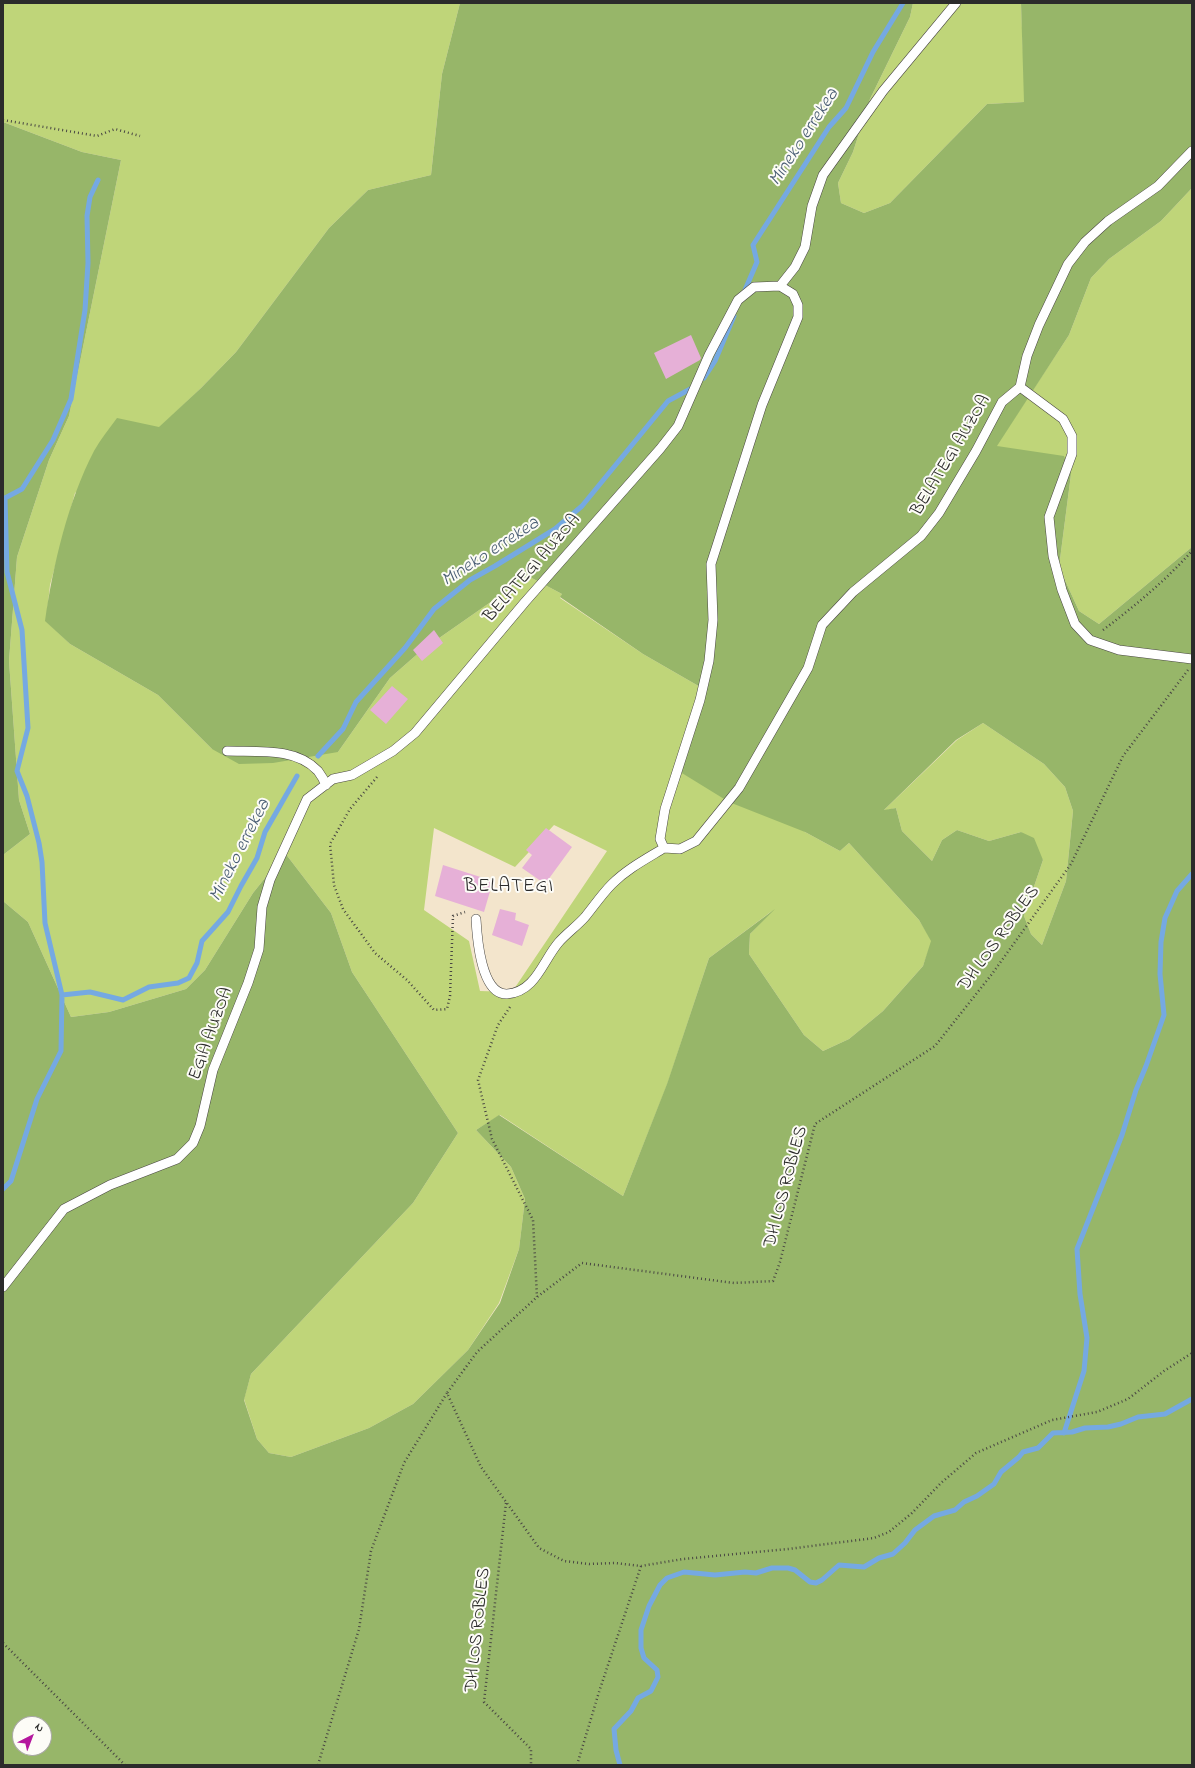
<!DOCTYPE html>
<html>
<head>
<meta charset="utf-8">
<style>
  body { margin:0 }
  #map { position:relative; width:1195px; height:1768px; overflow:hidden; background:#f3e5cc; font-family:"Indie Flower",sans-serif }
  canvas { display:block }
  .frame { position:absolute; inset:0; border:4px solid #2b2b2b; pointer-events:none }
  .north { position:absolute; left:12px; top:1716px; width:40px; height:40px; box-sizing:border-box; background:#fdfcf7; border:1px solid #a9a8a5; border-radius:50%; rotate:42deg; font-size:11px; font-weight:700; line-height:16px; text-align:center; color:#2b2b2b }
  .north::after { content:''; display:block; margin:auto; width:14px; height:18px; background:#b5179e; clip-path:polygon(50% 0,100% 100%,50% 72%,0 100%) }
</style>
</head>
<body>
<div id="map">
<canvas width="1195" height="1768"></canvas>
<div class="frame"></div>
<div class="north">N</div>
</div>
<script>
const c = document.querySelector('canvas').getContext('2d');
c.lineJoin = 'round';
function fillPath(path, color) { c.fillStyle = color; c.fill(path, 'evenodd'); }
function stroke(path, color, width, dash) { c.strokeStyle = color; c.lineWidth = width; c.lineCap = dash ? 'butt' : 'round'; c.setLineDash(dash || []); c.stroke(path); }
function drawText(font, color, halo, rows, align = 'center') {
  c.font = font + ' "Indie Flower",sans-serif'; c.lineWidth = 4; c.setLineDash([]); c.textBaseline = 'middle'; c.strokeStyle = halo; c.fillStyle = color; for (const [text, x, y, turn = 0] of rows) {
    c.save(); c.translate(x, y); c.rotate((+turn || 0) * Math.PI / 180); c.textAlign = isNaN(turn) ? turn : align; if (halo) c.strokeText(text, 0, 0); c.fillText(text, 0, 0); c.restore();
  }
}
fillPath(new Path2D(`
  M3,3H460L442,74L431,175L368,190L329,228L236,352L201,388L159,428L75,493L50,585L46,621L70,644L158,695L212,749L338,752L390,678L422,650L528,576L562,594L560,598L643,654L702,688L805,832L840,851L849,843L919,920L932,941L923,966L883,1011L849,1039L823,1051L804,1035L749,954L750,934L772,911L709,958L667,1085L623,1196L500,1115L476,1130L511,1167L525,1199L519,1249L499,1303L468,1350L413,1404L369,1428L291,1457L269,1453L257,1439L244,1399L251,1374L413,1203L458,1133L352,972L331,913L285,853L253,893L205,970L186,989L109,1012L71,1017L28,922L3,901V855L30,834L19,800L9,661L17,557L49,460L69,416L121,160L82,152L3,122ZM554,825L607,851L512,992L480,991L469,941L424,910L434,828L515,867Z
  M913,3H1021L1025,102L987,104L890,203L864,213L841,203L838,183L853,152L870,99L910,17Z
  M1192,188V547L1099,624L1079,611L1059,567L1071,474L996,446L1069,335L1091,278L1109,259L1161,221Z
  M983,723L1044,764L1065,787L1073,811L1066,881L1042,945L1031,934L1024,916L1043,860L1021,832L989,841L957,830L942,840L932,861L902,831L896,808L883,811L957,740Z`), '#bfd579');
fillPath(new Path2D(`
  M460,3H913L910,17L870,99L853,152L838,183L841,203L864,213L890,203L987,104L1024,102L1021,3H1192V188L1161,221L1109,259L1091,278L1069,335L997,446L1064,456L1071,474L1059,567L1079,611L1099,624L1192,547V1765H3V901L28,922L71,1017L109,1012L186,989L205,970L253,893L285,853L331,913L352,972L458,1133L413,1203L251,1374L244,1400L257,1439L269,1453L291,1457L369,1428L413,1404L468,1350L500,1303L519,1249L525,1199L511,1167L476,1130L499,1115L623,1196L667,1084L709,958L775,909L750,934L749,954L804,1035L823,1051L849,1039L883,1011L923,966L931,941L919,920L849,843L840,851L805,832L729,802L677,770L684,761L687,726L702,688L643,654L560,597L562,594L528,576L422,650L390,678L338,752L273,763L239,764L212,749L158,695L70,644L45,621C53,565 68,501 94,451C100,440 109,429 117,418L159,427L201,388L236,352L329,228L368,190L431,175L442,74ZM983,723L1044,764L1065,787L1073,811L1066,881L1042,945L1031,934L1024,916L1043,860L1034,838L1021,832L989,841L957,830L942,840L932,861L902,831L896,808L884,810L956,740ZM20,1724H44V1748H20Z
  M3,122L82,152L121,160L69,416L49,460L17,557L9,661L19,800L30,834L3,855Z`), '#97b669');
stroke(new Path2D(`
  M745,290L757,262L753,245L829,127L846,108L873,52L903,3
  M704,378L715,361L734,316
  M318,756L343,729L356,702L405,648L434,609L470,580L495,566L555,529L582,506L668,401L694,387
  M62,995L90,992L123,1000L149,987L178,983L189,978L197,963L202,941L228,912L241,886L257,858L265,832L297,776
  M3,1189L11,1181L37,1099L61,1051L62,995L45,923L42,862L39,843L27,796L17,771L28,728L22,630L7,572L5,498L22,489L53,440L71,399L85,310L88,263L87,216L90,197L98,180
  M1064,1433L1084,1371L1087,1338L1080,1294L1077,1249L1122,1135L1136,1090L1146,1066L1164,1015L1160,974L1161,942L1165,918L1177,891L1192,874
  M620,1765L616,1750L614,1729L631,1711L638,1698L651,1691L658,1677L657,1670L644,1658L641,1648V1630L649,1606L660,1585L667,1578L684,1572L715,1575L745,1572L756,1573L772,1568H788L795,1570L810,1582L816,1583L822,1580L839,1565L864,1567L879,1558L893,1554L905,1543L915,1530L934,1516L955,1510L964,1502L977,1496L994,1484L1001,1472L1019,1457L1023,1452L1038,1448L1053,1433L1072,1432L1085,1428L1108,1427L1121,1424L1138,1417L1165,1414L1192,1399`), '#75a9e2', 5);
fillPath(new Path2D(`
  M691,335L701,358L700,360L666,379L654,353Z
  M434,630L443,643L422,661L413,650Z
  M392,686L408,699L386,724L370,710Z
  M546,828L572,847L545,884L522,868L532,855L526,850Z
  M443,865L493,881L484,912L435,896Z
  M500,909L516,913L515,920L529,925L522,946L492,935Z`), '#e6b0d7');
const lane = new Path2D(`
  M780,286L795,267L805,247L812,206L823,175L883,91L956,3
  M1020,387L1063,419L1072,436V454L1049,517L1053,556L1062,590L1075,624L1090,640L1119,650L1192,659
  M1020,387L1027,356L1039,325L1068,264L1085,242L1108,221L1158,186L1192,151
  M227,751C257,752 296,747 318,771C321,775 324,780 326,785
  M476,919C477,937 481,995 507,994C536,992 543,960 559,942C567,933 577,926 585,917C594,906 602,894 612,884C627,869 646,859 664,848
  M3,1287L64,1209L110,1185L177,1159L193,1143L200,1126L213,1070L248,983L259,949L262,907L270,880L307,799L333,779L352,775L393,751L415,733L525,602L660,449L678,426L709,355L738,300L754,287L780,286L793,294L798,305V317L762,405L711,564L713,620L709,661L700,700L665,809L660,839L664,848L680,849L696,841L739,788L808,668L822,625L853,592L921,536L939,513L976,451L1002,402L1020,387`);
stroke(lane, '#494743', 10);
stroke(new Path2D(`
  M3,120L97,136L115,129L140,136
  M1103,630C1135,606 1165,581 1192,551
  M1188,670L1123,756L1071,864L992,974L935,1046L815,1124L780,1262L773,1281L734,1283L582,1263L537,1297L477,1352L447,1393L481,1467L539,1548L564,1561L589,1564L615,1563L641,1566L683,1559L788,1549L874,1538L889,1532L912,1513L941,1483L976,1453L1052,1420L1097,1412L1128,1399L1164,1371L1192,1353
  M377,777L350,809L330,844L334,885L343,909L375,953L407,980L434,1010L447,1009L450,996L453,916L465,912
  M510,1007L498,1025L478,1080L492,1139L533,1220L537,1297
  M506,1503L484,1702L531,1749V1765
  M3,1643L125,1765
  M318,1765L359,1629L371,1551L404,1463L447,1393
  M577,1765L599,1692L641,1566`), '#494743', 2.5, [1, 3]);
stroke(lane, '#fff', 9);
drawText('18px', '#2b2b2b', '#fdfcf7', [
  ["BELATEGI AUZOA",952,456,-59],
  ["BELATEGI AUZOA",533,569,-49],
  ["DH LOS ROBLES",1000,939,-54],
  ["EGIA AUZOA",212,1034,-70],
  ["DH LOS ROBLES",787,1187,-75],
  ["DH LOS ROBLES",479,1630,-84]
]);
drawText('italic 19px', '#495d74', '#fdfcf7', [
  ["Mineko errekea",805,138,-57],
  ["Mineko errekea",491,553,-33],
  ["Mineko errekea",241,851,-63]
]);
c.letterSpacing = '1px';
drawText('19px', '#2b2b2b', '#fdfcf7', [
  ["BELATEGI",509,888]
]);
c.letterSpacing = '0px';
</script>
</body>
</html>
